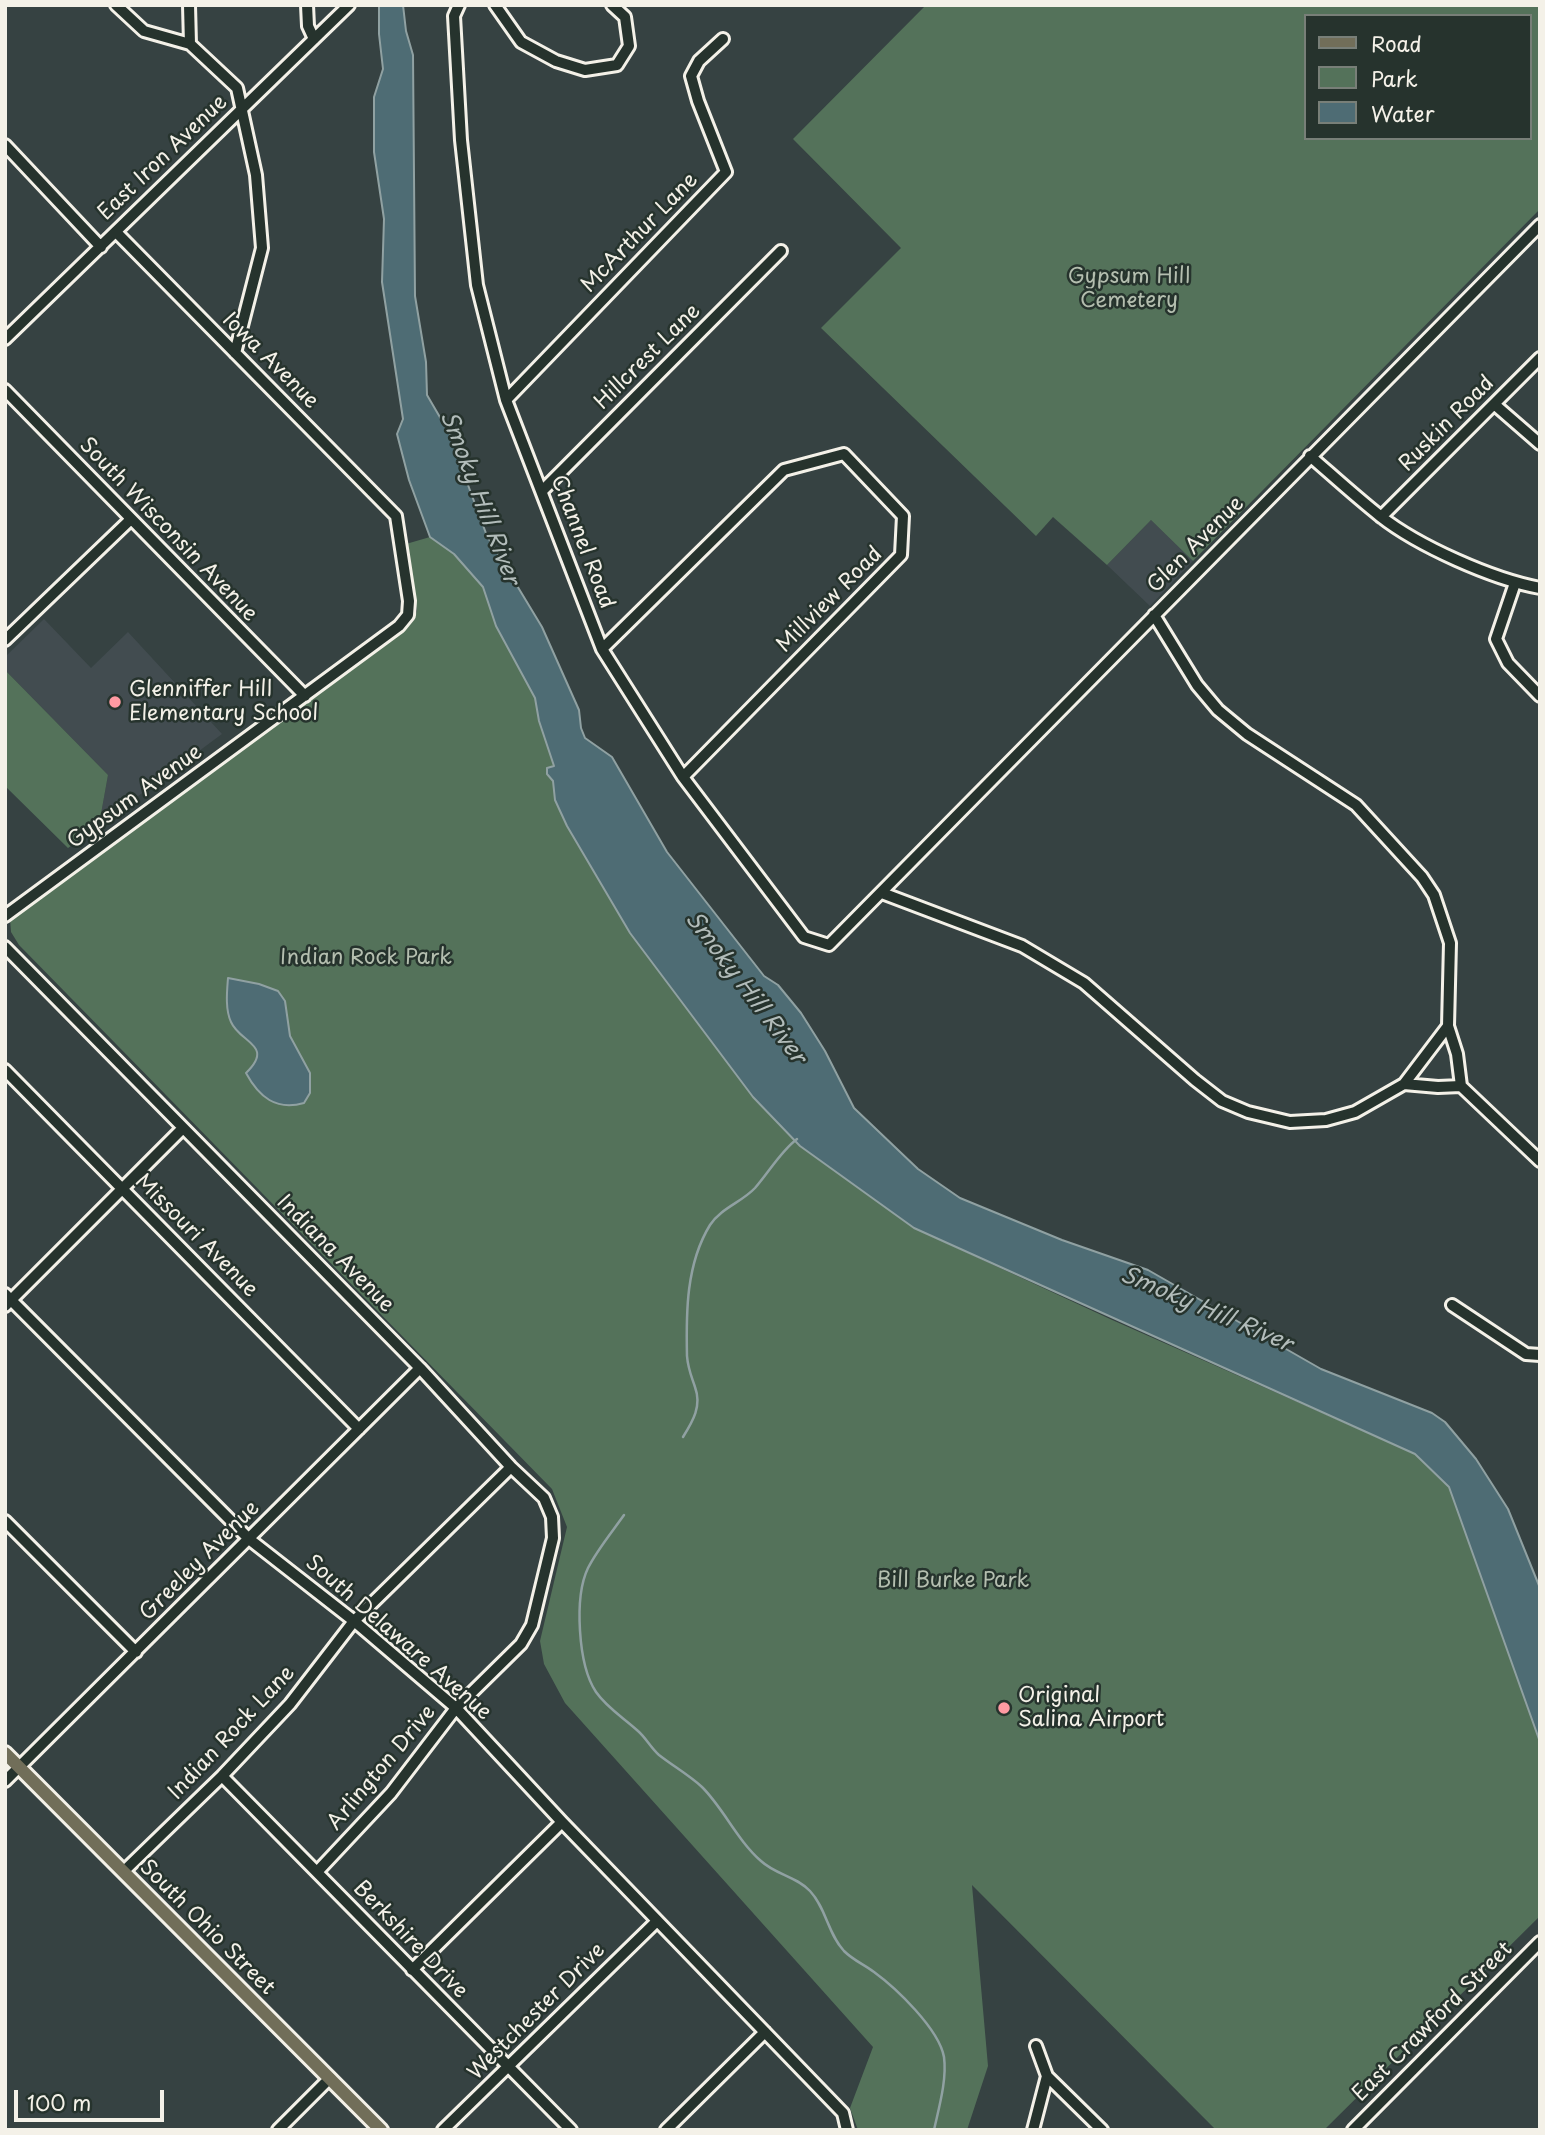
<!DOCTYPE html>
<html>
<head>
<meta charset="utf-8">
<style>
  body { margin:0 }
  #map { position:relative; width:1545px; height:2135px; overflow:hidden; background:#364242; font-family:"Playpen Sans",sans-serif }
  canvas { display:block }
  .frame { position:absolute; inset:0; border:7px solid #f4f1e8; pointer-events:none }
  .legend { position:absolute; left:1304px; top:14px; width:228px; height:126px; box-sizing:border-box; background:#26332d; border:2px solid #787f78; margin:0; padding:9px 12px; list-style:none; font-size:21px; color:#f4f1e8 }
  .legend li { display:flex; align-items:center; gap:14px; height:35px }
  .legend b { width:35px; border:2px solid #787f78 }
  .scale { position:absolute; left:14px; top:2090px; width:150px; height:32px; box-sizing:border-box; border:4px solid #f4f1e8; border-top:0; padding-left:9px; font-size:21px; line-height:24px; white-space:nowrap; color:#f4f1e8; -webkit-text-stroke:5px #26332d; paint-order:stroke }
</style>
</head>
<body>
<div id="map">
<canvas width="1545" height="2135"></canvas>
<div class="frame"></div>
<ul class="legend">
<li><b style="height:9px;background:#716e59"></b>Road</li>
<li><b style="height:19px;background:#54725a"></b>Park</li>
<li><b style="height:19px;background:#4e6c74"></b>Water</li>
</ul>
<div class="scale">100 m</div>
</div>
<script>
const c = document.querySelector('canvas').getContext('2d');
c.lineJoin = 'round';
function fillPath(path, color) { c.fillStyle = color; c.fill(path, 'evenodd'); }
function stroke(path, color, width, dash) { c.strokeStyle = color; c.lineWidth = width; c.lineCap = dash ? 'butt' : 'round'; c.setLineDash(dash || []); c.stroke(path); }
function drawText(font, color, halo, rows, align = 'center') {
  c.font = font + ' "Playpen Sans",sans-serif'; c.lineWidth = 5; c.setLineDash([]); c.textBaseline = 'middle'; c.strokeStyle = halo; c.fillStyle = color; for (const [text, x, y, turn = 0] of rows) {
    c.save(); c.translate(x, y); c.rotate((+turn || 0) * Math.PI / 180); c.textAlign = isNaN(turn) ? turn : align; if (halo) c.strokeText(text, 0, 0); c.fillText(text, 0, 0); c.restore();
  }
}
fillPath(new Path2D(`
  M1151,520L1193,561L1150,606L1107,565Z
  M44,619L91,668L128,632L222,734L99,825L108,775L5,670V657Z`), '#424c50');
fillPath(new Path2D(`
  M926,5H1540V209L1193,561L1151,520L1107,565L1053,517L1036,536L821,328L901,248L793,139ZM1305,16H1529V138H1305Z
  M430,537L454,554L483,587L496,626L535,698L539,721L554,766L547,768V774L553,780L555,800L567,826L630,933L753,1097L800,1146L914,1228L1110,1319L1415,1454L1449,1487L1540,1742V1916L1324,2130H1216L972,1885L988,2066L967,2130H858L850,2108L873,2047L565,1703L544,1664L540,1641L567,1527L552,1489L19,945L11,932L10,919L406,629L414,620L417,611L406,544Z
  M5,670L108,775L99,825L68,848L5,786Z`), '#54725a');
const water = new Path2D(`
  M379,5H403L406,31L413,55L415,296L426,362L427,395L462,455L468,485L487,536L542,627L579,710L581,728L585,738L612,757L667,852L764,976L778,985L801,1013L825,1051L854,1108L918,1169L960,1198L1062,1240L1148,1270L1321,1369L1432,1413L1445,1422L1476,1459L1508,1509L1540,1588V1742L1449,1487L1415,1454L914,1228L800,1146L753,1097L630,933L567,826L555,800L553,781L547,774V768L554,766L539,721L535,698L496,626L483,587L454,554L430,537L409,480L397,434L403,419L382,282L384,219L374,152V97L383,69L379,34Z
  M228,978L259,984L278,991L285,1001L290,1036L310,1073V1093L304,1103C276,1111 259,1097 246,1073C275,1045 240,1043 231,1022C225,1009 227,991 228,978Z`);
fillPath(water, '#4e6c74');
stroke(water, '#90a1a2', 2);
stroke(new Path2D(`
  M683,1437C693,1421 702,1406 695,1387C691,1375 688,1369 687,1356C686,1313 686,1264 710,1225C721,1208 742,1202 755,1188C769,1172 781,1151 797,1139
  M624,1515C612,1532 597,1550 588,1568C574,1597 578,1665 596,1692C607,1708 624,1718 638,1731C646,1738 651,1748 659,1755C673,1766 689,1775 702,1787C724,1809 737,1840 761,1861C776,1875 796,1876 810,1891C826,1908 828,1934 844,1951C853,1960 863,1964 874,1972C896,1988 939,2029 944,2057C947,2080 939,2107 934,2130`), '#90a1a2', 2.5);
const minor = new Path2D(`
  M116,5L144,31L190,44
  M189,5L190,44
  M307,5L308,26L314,39
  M459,5L454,16L461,140L477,285L506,400L602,649L683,777L804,937L829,945L1540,225
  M495,5L521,42L556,61L585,70L617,65L629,46L625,17L612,5
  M190,44L237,88L256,175L262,248L235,353
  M5,145L101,247
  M5,339L349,5
  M5,390L305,696
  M506,400L726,172L698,101L691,76L699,61L723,39
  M1494,404L1540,444
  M1310,456C1333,476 1356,497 1380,516C1418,546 1492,579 1540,588
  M542,491L781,251
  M1381,517L1540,358
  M1515,583L1496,639L1508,663L1540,696
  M5,640L130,520
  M602,649L784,470L844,454L903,516L901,555L683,777
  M882,893L1022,946L1084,983L1195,1080L1222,1101L1248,1112L1290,1122L1326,1120L1355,1112L1404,1084L1448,1026L1450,943L1434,895L1422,877L1356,805L1247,734L1218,710L1197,685L1154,615
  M5,916L399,626L408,615L409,601L396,516L116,232
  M5,947L420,1368L511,1467L544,1498L552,1517L553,1538L532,1625L521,1644L456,1708L391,1793L317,1872
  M5,1070L359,1429
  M1404,1084L1438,1087L1461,1086L1457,1054L1448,1026
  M1461,1086L1540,1161
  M5,1294L249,1539L354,1621L456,1708L562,1822L843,2113L847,2130
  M1452,1305L1526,1354L1540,1355
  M5,1306L183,1128
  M5,1521L136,1652
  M222,1776L571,2130
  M5,1781L420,1368
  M124,1871L222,1776L290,1704L354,1621L511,1467
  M412,1970L562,1822
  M1036,2046L1047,2076L1102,2130
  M278,2130L330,2078
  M443,2130L657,1921
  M666,2130L765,2032
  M1033,2130L1047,2076
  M1353,2130L1540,1942`);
const major = new Path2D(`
  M5,1753L381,2130`);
stroke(minor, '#f4f1e8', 16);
stroke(major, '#f4f1e8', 18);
stroke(minor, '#26332d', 10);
stroke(major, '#716e59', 12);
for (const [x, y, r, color] of [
  [115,702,7,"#ff9aa2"],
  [1004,1708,7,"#ff9aa2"]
]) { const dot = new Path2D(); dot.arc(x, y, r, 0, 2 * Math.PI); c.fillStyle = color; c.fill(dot); stroke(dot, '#26332d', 2.5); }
drawText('21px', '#f4f1e8', '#26332d', [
  ["East Iron Avenue",163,158,-44],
  ["McArthur Lane",640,233,-46],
  ["Hillcrest Lane",648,357,-45],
  ["Iowa Avenue",270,361,45],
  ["Ruskin Road",1447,424,-45],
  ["South Wisconsin Avenue",168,530,46],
  ["Channel Road",582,542,69],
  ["Glen Avenue",1196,545,-45],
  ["Millview Road",830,600,-45],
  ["Gypsum Avenue",135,797,-36],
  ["Missouri Avenue",196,1236,45],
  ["Indiana Avenue",335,1254,45],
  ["Greeley Avenue",200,1561,-45],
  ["South Delaware Avenue",398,1638,41],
  ["Indian Rock Lane",232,1733,-47],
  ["Arlington Drive",382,1768,-50],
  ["South Ohio Street",207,1928,45],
  ["Berkshire Drive",410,1940,46],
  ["Westchester Drive",537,2012,-45],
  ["East Crawford Street",1433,2022,-45]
]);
drawText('21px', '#b4beaf', '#26332d', [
  ["Gypsum Hill",1129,277],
  ["Cemetery",1129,301],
  ["Indian Rock Park",366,958],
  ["Bill Burke Park",953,1581]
]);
drawText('21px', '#f4f1e8', '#26332d', [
  ["Glenniffer Hill",129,690],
  ["Elementary School",129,714],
  ["Original",1018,1696],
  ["Salina Airport",1018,1720]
], 'left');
drawText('italic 23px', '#b2bcba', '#26332d', [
  ["Smoky Hill River",479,498,69],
  ["Smoky Hill River",745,988,53],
  ["Smoky Hill River",1206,1310,23]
]);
</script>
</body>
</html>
